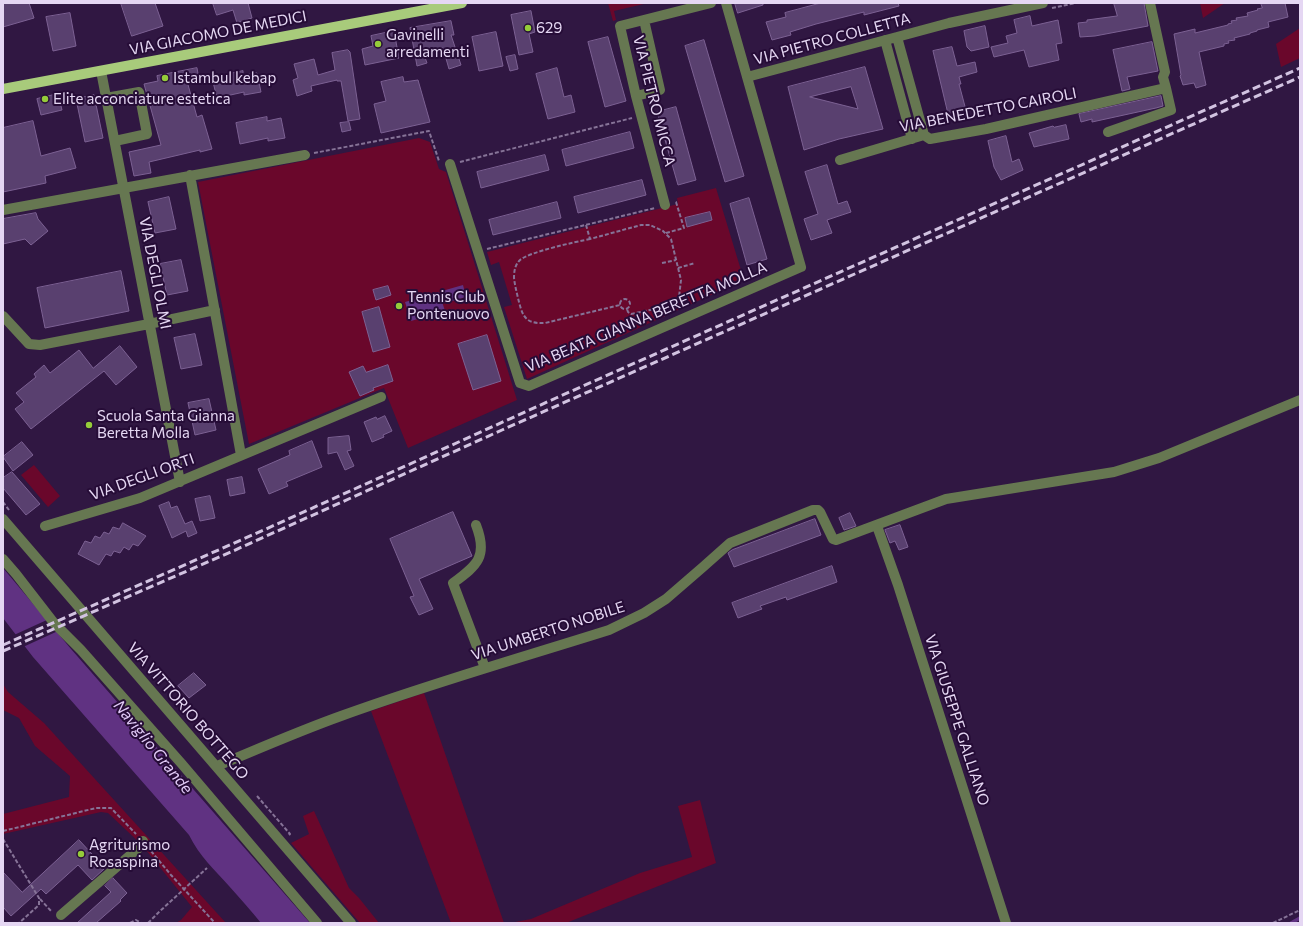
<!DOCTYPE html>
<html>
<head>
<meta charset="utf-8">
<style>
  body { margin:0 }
  #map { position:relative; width:1303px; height:926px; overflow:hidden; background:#301742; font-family:Commissioner,sans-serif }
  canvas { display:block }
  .frame { position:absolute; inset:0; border:4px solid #e5d7f3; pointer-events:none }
</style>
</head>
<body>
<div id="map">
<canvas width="1303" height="926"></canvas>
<div class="frame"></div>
</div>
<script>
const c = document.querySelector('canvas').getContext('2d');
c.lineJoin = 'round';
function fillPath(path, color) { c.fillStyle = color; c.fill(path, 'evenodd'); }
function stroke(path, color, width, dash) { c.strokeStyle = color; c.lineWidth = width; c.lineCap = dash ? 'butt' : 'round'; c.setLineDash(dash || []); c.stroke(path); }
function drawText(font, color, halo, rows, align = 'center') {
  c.font = font + ' Commissioner,sans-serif'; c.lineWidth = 4; c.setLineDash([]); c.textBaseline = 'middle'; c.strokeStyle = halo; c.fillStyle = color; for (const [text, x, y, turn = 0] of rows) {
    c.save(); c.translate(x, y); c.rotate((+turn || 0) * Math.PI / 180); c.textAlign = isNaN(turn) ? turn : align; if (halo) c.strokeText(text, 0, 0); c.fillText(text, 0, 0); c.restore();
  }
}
fillPath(new Path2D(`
  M608,3H648L614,11L616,20L613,21Z
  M1200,3H1225L1203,18Z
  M1300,28V58L1281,67L1276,44Z
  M419,138L430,142L439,169L446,172L517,400L408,448L384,388L249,444L198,182Z
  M716,188L744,280L527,379L504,307L512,305L499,262L491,265L487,252L678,204L677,198Z
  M34,465L60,496L48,507L21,475Z
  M3,684L8,692L44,723L54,734L226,923H176L181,920L192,907L142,845L108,813L101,812L3,834V814L69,797L70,776L35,746L19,718L3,710Z
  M424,693L504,923H451L371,711Z
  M700,800L716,863L566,923H510L531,919L640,873L692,857L678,806Z
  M314,811L349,888L359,898L379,923H360L291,843L309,834L303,816Z`), '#6a072b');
fillPath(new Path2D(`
  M463,285L466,297L446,303L442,291Z
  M439,292L445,311L411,321L405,302Z
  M3,568L71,649L310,923H261C251,911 240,898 229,886C213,868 200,857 189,835L33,657L3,618Z`), '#603282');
fillPath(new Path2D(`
  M49,619L58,631L23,647L14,635Z`), '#301742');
stroke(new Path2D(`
  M1291,923L1300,918`), '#603282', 3.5);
const building = new Path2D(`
  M3,3H29L34,18L3,27Z
  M121,3H155L163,26L132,36Z
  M213,3H248L252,18L237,23L233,10L217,15Z
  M735,3H763V5L738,13Z
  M821,3H898L899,6L864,15V12L816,24L790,32L791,35L772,40L766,22L786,17L785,13Z
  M1114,3H1144L1148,26L1095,36L1080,37L1078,23L1087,22V20L1117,16Z
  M1261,3H1285L1288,17L1268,22L1269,27L1257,30V31L1250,33V34L1234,38L1235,40L1228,41L1229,43L1224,44V46L1199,52L1206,85L1196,88L1194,83L1183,85L1180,76L1181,75L1174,34L1195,29V33L1228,25V24L1232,23L1231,21L1237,20L1236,18L1248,16L1247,13L1258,10L1257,9L1262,8Z
  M531,11L535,32L529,34L533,52L519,55L511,15Z
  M70,13L76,46L53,51L46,17Z
  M1030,16L1032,26L1058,20L1062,43L1056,44L1059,60L1029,67L1024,50L994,57L991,47L1008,43L1006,36L1017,33L1014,20Z
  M451,21L454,35H451L461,65L449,69L443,48L423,52L427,63L417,66L410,28Z
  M985,26L989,47L971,51L967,47L964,31Z
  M394,31L399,58L365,65L362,49L373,46L371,36Z
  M496,32L503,66L479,71L472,37Z
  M608,37L626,101L605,107L588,42Z
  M704,40L744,176L725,182L685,46Z
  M1152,42L1158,71L1127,77L1130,89L1122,91L1113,50Z
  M952,47L957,66L975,62L977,72L959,77L961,84H959L967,114L949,118L933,51Z
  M348,50L350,52L360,119L348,121L341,81H337V80L311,86L312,91L297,96L293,80L298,78L294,64L314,59L318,75L335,70L332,53Z
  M515,55L518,69L510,71L506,57Z
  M865,67L883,129L839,139L804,150L788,87ZM851,87L858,109L810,97Z
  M197,68L199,79L187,81L197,117L202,115L212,149L200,152V150L149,162L151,173L134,176L129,152L161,145L144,84L158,81L157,76Z
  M557,68L564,97L571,95L575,112L548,119L536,74Z
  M243,71V75L257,73L261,92L244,95V92L217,98L212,78Z
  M403,77L404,82L418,80L430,122L381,133L374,104L386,101L381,82Z
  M58,94L62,110L41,115L37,99Z
  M94,95L103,138L85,142L76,99Z
  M1161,96L1163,106L1156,108L1092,122V119L1081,122L1079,114Z
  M676,107L696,180L678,185L657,112Z
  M267,117V121L281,118L285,138L268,141V138L240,144L236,123Z
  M33,121L41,156L70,148L76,168L45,176L46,183L3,192V128Z
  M349,122L351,130L342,132L340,123Z
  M1066,125L1069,139L1034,147L1029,133L1053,126L1054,127Z
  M630,132L634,148L566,166L562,150Z
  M1006,136L1012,162L1019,159L1023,170L1001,180L994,167L988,141Z
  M545,155L549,170L481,188L477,172Z
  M827,165L838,204L847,201L851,212L827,220L832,233L811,240L804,219L818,214L805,172Z
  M642,180L646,195L578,213L574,197Z
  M169,197L176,229L155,233L148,202Z
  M749,198L767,259L747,265L730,204Z
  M557,202L561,218L493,235L489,220Z
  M710,212L712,220L687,227L685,218Z
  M36,213L38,219L48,231L31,245L25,239L3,244V219Z
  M181,260L188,291L167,295L160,264Z
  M121,271L129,311L45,328L37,288Z
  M388,286L391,295L376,300L373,290Z
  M379,307L390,347L373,352L362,312Z
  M195,334L202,365L181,369L174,338Z
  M487,335L501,381L473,390L458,344Z
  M120,346L137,367L116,385L104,371L31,429L15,409L24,402L16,393L36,377L34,374L44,365L50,373L79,350L93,368Z
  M388,365L393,381L373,388L374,390L360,396L349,372L363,366L366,372Z
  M209,399L216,430L195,435L188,403Z
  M385,416L392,431L383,435L384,437L372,442L364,422L376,417L377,419Z
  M349,436L351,450L347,451L354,466L345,470L337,452L328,454V438Z
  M312,441L322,467L286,482L288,486L269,494L258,469L290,455L289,451Z
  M22,442L33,455L13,471L3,457Z
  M12,472L40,504L26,515L3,488V478Z
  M242,477L245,493L230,496L227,480Z
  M210,496L215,518L200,521L195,499Z
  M169,502L171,508L177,506L185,524L192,521L197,533L188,537L186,531L172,538L159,506Z
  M453,512L472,556L419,579L433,609L419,615L410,597L414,596L390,539Z
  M850,513L856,526L844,530L839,518Z
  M815,519L821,535L734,567L728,553L732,550Z
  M123,523L146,536L138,546L133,544L129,550L124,547L120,553L114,551L111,556L106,554L99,565L78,554L85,541L91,543L95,536L100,538L104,532L109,534L113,527L119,529Z
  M900,525L908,547L899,550L895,541L890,543L885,530Z
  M832,566L837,582L787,600L786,597L760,606L762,609L738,618L732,603Z
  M194,673L206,685L189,698L178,686Z
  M79,840L105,868L104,869L92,880L78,865L46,894L41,889L11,916L3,907V872L22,892Z
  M113,878L127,893L120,900L121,901L96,923H77L111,892L105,886Z`);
fillPath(building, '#59406f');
stroke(building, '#7c6193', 1);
stroke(new Path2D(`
  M957,3V4
  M1052,8L1076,3
  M314,153L429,131L439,161
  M460,162L632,118
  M586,225L590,239L641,225H650L663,231L671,239L681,280L679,297L673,304L669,306L631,314L628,312L627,309
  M666,233L684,228L676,202H675
  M590,239C575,242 529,252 520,260C515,265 514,271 514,278C515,286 517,294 519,302C523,318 527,324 545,323L620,305
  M487,249L655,208
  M662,263L676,260
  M678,268L695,263
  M620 304a5 5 0 1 1 10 0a5 5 0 1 1-10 0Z
  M662,308L665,316
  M3,502L9,510
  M257,796L290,834L289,835
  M3,831L96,808H111L136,834
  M3,839L39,898V905L19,923
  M151,851L171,875L215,923
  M40,899L52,912
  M130,923L136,920L141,923
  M148,923L159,912L207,868
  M1273,923L1300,910`), '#867397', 2, [4, 2]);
stroke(new Path2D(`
  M897,37L924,135
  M885,40L912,139
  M101,71L180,482
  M747,77L897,37L949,23L1043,3
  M636,96L660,90L644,20
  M106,98L139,92L147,134L115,141
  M1108,132L1171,110L1166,88
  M840,160L924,135L930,139L986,129L1166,88L1163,77L1165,72L1150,3
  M450,164L520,383L529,386L801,267L726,3
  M190,175L241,455
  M665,205L636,96L620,26L711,3
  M3,210L305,155
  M3,316L29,344L40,345L149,324L215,310
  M3,519L351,923
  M476,525C488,556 478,565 453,583L485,668
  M45,526L140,498L381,397
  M877,526L898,585L1006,923
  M3,559L16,574L54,623L81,650L181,763L317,923
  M217,766C258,749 299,731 341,716C429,684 520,658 609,630L644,613L666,599L703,567L730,543L813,510H818L820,512L833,539L836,540L946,499L1114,472L1159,458L1300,400
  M61,915L142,845L143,841`), '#667751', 10);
stroke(new Path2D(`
  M3,89L462,3`), '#a8cb7b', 10);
stroke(new Path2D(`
  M3,645L266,529L556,398L1300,68
  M3,651L233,551L502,430L1300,77`), '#d2c3e1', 3, [8, 4]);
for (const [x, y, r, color] of [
  [528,28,4,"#95cc3a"],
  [378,44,4,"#95cc3a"],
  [165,78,4,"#95cc3a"],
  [45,99,4,"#95cc3a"],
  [399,306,4,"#95cc3a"],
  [89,425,4,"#95cc3a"],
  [81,854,4,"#95cc3a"]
]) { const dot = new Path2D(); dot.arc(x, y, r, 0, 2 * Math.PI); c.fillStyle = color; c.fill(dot); stroke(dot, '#260c37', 1.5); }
drawText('15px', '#e5d7f3', '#260c37', [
  ["629",536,28],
  ["Gavinelli",386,35],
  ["arredamenti",386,52],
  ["Istambul kebap",173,78],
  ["Elite acconciature estetica",53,99],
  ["Tennis Club",407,297],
  ["Pontenuovo",407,314],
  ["Scuola Santa Gianna",97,416],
  ["Beretta Molla",97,433],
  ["Agriturismo",89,845],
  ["Rosaspina",89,862]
], 'left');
drawText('15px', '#e5d7f3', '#260c37', [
  ["VIA GIACOMO DE MEDICI",218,33,-11],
  ["VIA PIETRO COLLETTA",832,39,-15],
  ["VIA PIETRO MICCA",654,101,76],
  ["VIA BENEDETTO CAIROLI",988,110,-11],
  ["VIA DEGLI OLMI",155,273,79],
  ["VIA BEATA GIANNA BERETTA MOLLA",646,317,-23],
  ["VIA DEGLI ORTI",142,477,-20],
  ["VIA UMBERTO NOBILE",548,631,-18],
  ["VIA VITTORIO BOTTEGO",188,711,49],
  ["VIA GIUSEPPE GALLIANO",957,720,72]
]);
drawText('italic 16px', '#e2cbf8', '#260c37', [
  ["Naviglio Grande",153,747,51]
]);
</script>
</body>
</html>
